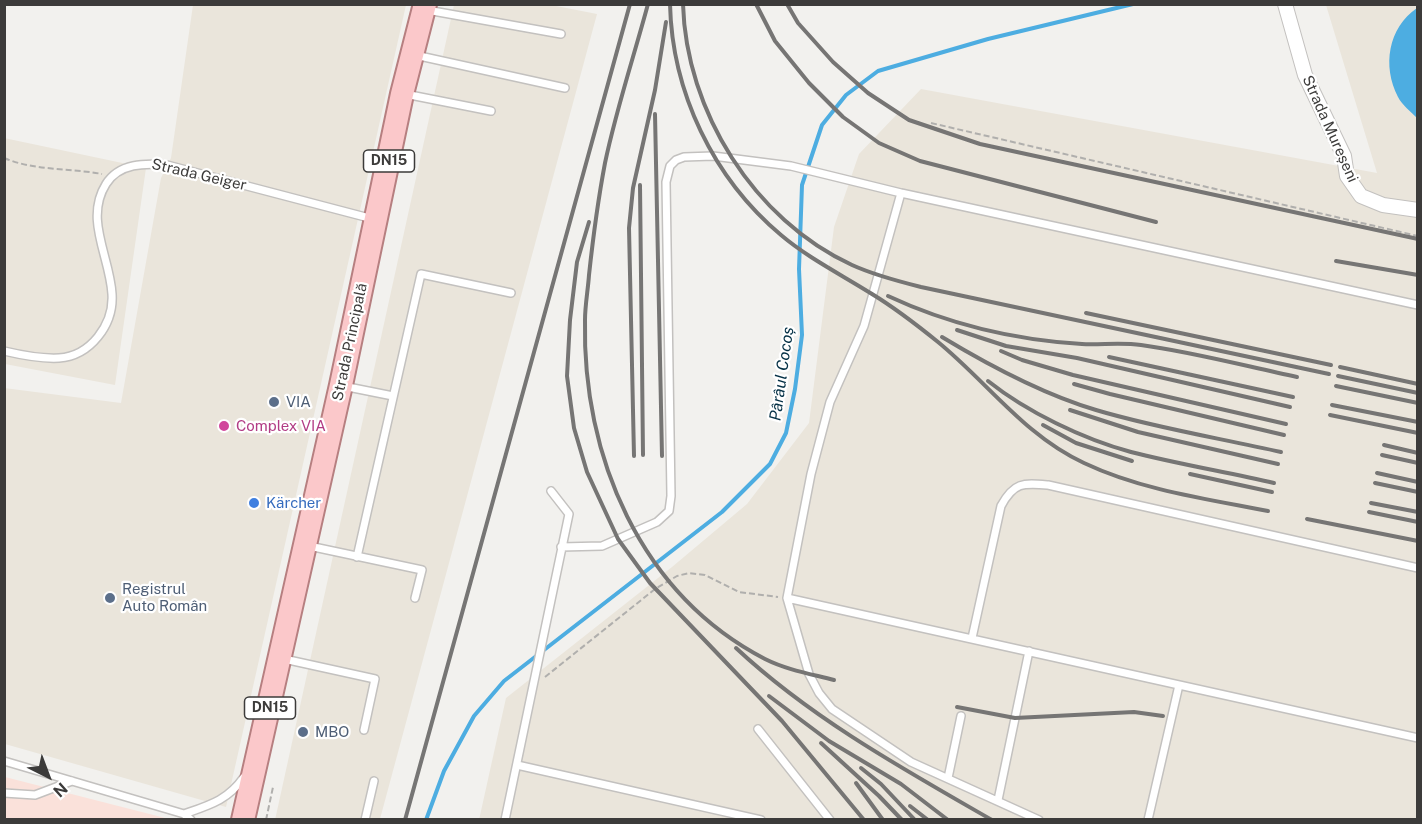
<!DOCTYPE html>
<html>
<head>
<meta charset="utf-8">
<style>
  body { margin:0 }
  #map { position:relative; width:1422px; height:824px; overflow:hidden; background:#f2f1ee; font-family:"Public Sans",sans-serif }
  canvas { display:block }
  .frame { position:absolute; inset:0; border:6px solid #3c3b3a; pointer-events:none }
  .north { position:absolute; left:18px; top:746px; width:60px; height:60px; -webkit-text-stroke:4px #fff; paint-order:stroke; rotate:138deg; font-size:16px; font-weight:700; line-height:24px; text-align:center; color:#3c3b3a }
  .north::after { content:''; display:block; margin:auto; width:21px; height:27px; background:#3c3b3a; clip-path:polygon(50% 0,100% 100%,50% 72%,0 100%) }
</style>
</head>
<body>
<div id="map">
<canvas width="1422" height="824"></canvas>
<div class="frame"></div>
<div class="north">N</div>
</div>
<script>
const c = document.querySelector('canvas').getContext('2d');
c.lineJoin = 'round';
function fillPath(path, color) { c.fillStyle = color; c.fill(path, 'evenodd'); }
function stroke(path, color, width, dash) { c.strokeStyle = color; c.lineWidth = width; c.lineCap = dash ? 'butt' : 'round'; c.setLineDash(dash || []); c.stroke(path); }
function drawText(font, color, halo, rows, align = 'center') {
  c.font = font + ' "Public Sans",sans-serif'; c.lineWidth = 4.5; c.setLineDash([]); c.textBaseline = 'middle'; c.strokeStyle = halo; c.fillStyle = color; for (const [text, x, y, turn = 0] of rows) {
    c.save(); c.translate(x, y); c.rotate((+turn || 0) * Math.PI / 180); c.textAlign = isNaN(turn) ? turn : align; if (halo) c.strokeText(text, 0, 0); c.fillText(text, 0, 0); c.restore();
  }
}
fillPath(new Path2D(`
  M5,777L169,819H5Z`), '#fae1da');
fillPath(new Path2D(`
  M193,5H406L226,807L5,744L4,388L121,403L161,178L171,158Z
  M454,5H551L597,14L380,819L275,820Z
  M1326,5H1417V819L479,820L506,698L672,567L747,504L809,423L834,227L859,154L921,89L1377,173Z
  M4,138L146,168L115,385L5,364Z`), '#eae5db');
fillPath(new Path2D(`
  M1417,8V118C1411,112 1402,105 1398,97C1382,66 1388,28 1417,8Z`), '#4dade1');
stroke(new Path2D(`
  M426,820L444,771L474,716L504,681L722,512L770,464L786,433L795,389L802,335L799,269L802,185L822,125L846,95L878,71L988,39L1133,4`), '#4dade1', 4);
const lane = new Path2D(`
  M427,10L561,34
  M415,55L565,88
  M405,94L491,111
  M901,193L864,326L830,402L811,474L787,598L809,674L819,693L832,709L911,762L1039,820
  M4,351C21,355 42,359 59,358C90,356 114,325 112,294C110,257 84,219 106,184C119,163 145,163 167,165L373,219
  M343,386L393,396
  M309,546L422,570L415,598
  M561,547L602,546L657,522L669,511L671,496L666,182L670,166L676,160L684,157L713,156L791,166L901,193L1418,305
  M357,557L421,274L511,293
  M787,598L1418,738
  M972,638L1001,506C1014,482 1023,483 1048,485L1418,568
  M284,659L375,679L364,730
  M758,729L830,820
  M4,761L184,814L191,820
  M517,765L761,820
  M948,778L961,716
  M4,793L35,795L72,781
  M998,800L1029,651
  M184,814C210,805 228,800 244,777
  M365,820L374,781
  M505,820L569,514L551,491
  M1148,820L1179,685`);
const street = new Path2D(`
  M1285,4L1305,75L1344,156L1347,176L1361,196L1383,205L1418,210`);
const primary = new Path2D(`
  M243,820L341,385L402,94L425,4`);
stroke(lane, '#c3c1bf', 10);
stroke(street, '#c3c1bf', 16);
stroke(primary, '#b67f80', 26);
stroke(new Path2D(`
  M931,123L1418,236
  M4,158C35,171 70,168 102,174
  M545,677L655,589L677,576L689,573L705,575L739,592L778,597
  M266,820L273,787`), '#b0afad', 2, [6, 3]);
stroke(lane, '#fff', 7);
stroke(street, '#fff', 14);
stroke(primary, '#fbc8ca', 22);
stroke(new Path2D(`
  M648,4C634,56 616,110 605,163C598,200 593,238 589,275C588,290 585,305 585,320C582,456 640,594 765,659C787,670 811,674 834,680
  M670,4C672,92 713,178 781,235C808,258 842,275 872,294C895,308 917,325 938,342C987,382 1025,436 1084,463C1141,490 1206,499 1268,511
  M683,4C686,111 754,220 852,265C874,275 897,281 921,287L1329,374
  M756,4L775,41L809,83L843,117L879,143L920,161L1156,222
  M787,4L798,23L833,62L868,93L909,120L980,144L1418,239
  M655,114L662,456
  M640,185L643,455
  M589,222L577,262L570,320L567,376L574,428L587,472L618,539L650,583L782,721L864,820
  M1336,261L1418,275
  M888,296C948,324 1015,340 1082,344C1101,345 1121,342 1141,345C1193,352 1245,366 1297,377
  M1086,313L1331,365
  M957,330L1006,346L1077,358L1290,407
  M942,337C990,366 1042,394 1096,410C1156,428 1219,438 1281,452
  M1001,351L1022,360L1073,375L1286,424
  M1109,357L1293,397
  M1340,367L1418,384
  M1338,376L1418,393
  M988,381C1027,412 1083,439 1131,452C1178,464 1226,472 1274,483
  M1074,384L1110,394L1284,435
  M1336,386L1418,403
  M1332,405L1418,422
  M1070,410L1138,432L1278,464
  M1330,415L1418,433
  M1043,425L1076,443L1132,461
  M1384,445L1418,453
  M1382,455L1418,463
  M634,456L629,228L633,188L655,90L666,22
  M1377,473L1418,482
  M1190,474L1272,492
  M1375,483L1418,492
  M1371,503L1418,512
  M1369,512L1418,522
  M1307,519L1418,541
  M736,648C811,718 903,769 992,820
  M769,696L829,741L901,784L948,820
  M957,707L1015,718L1134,712L1163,716
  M821,743L879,796L902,820
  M861,768L881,784L915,820
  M856,783L883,820
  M910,806L928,820
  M405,820L630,4`), '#767574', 4);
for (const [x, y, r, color] of [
  [274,402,6,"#5c6f8a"],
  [224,426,6,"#d1479c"],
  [254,503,6,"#3f7fe0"],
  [110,598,6,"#5c6f8a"],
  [303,732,6,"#5c6f8a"]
]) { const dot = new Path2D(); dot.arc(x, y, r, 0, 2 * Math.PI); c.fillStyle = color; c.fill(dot); stroke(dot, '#fff', 2); }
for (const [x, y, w] of [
  [389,161,51],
  [270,708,51]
]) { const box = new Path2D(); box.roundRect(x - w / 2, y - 11, w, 22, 4.5); c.fillStyle = '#fff'; c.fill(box); stroke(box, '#3c3b3a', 1.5); }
drawText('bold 14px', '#3c3b3a', null, [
  ["DN15",389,161],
  ["DN15",270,708]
]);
drawText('15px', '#3c3b3a', '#fff', [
  ["Strada Mureșeni",1330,129,66],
  ["Strada Geiger",199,175,13],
  ["Strada Principală",350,342,-78]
]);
drawText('15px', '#4e5e75', '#fff', [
  ["VIA",286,402],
  ["Registrul",122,589],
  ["Auto Român",122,606],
  ["MBO",315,732]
], 'left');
drawText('15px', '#b23c85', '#fff', [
  ["Complex VIA",236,426]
], 'left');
drawText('15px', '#366cbe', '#fff', [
  ["Kärcher",266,503]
], 'left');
drawText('italic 16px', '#043045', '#fff', [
  ["Pârâul Cocoș",782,374,-82]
]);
</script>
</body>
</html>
